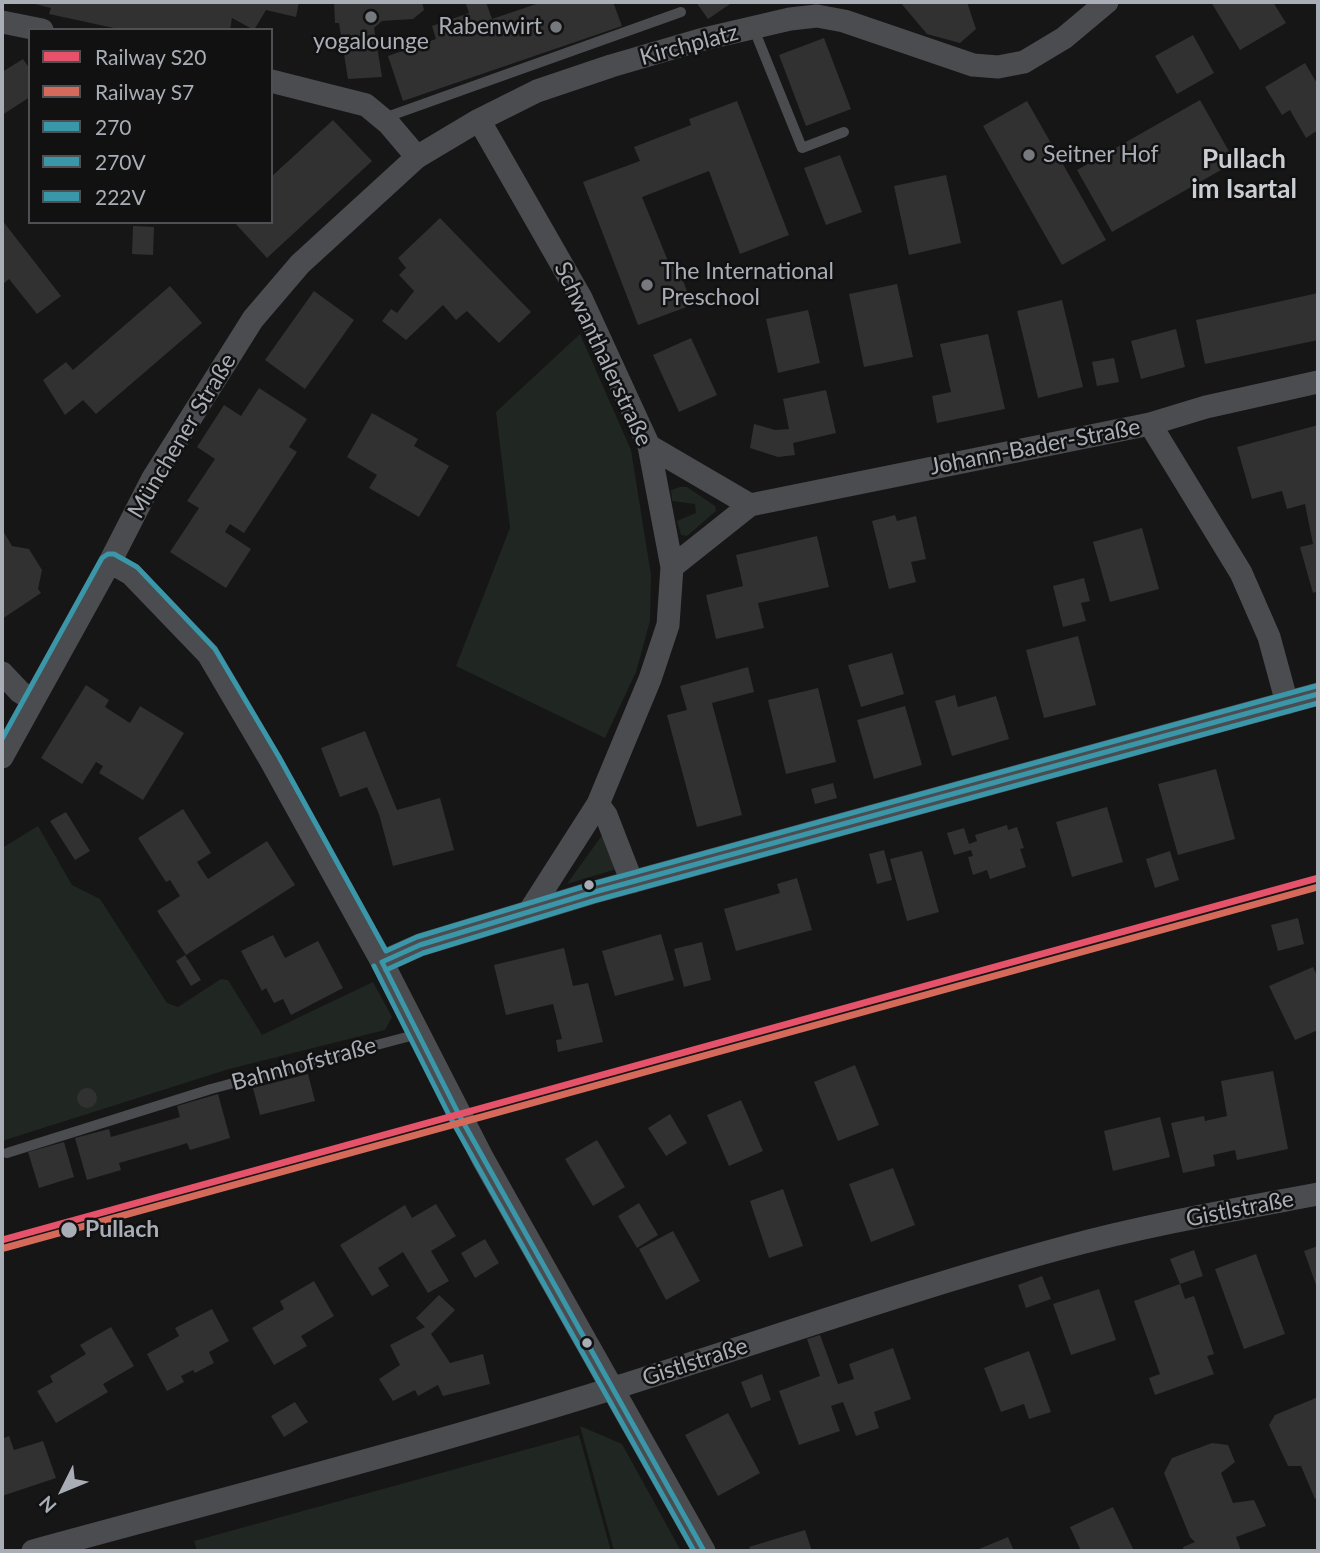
<!DOCTYPE html>
<html>
<head>
<meta charset="utf-8">
<style>
  body { margin:0 }
  #map { position:relative; width:1320px; height:1553px; overflow:hidden; background:#161617; font-family:Lato,sans-serif }
  canvas { display:block }
  .frame { position:absolute; inset:0; border:4px solid #a9aeb6; pointer-events:none }
  .legend { position:absolute; left:28px; top:28px; width:245px; height:196px; box-sizing:border-box; background:#111112; border:2px solid #4e5054; margin:0; padding:9px 12px; list-style:none; font-size:21px; color:#a9aeb6 }
  .legend li { display:flex; align-items:center; gap:14px; height:35px }
  .legend b { width:35px; border:2px solid #4e5054 }
  .north { position:absolute; left:28px; top:1455px; width:70px; height:70px; -webkit-text-stroke:5px #111112; paint-order:stroke; rotate:227deg; font-size:19px; font-weight:700; line-height:28px; text-align:center; color:#a9aeb6 }
  .north::after { content:''; display:block; margin:auto; width:24px; height:32px; background:#a9aeb6; clip-path:polygon(50% 0,100% 100%,50% 72%,0 100%) }
</style>
</head>
<body>
<div id="map">
<canvas width="1320" height="1553"></canvas>
<div class="frame"></div>
<ul class="legend">
<li><b style="height:9px;background:#e7526b"></b>Railway S20</li>
<li><b style="height:9px;background:#d56a5b"></b>Railway S7</li>
<li><b style="height:9px;background:#3a96a9"></b>270</li>
<li><b style="height:9px;background:#3a96a9"></b>270V</li>
<li><b style="height:9px;background:#3a96a9"></b>222V</li>
</ul>
<div class="north">N</div>
</div>
<script>
const c = document.querySelector('canvas').getContext('2d');
c.lineJoin = 'round';
function fillPath(path, color) { c.fillStyle = color; c.fill(path, 'evenodd'); }
function stroke(path, color, width, dash) { c.strokeStyle = color; c.lineWidth = width; c.lineCap = dash ? 'butt' : 'round'; c.setLineDash(dash || []); c.stroke(path); }
function drawText(font, color, halo, rows, align = 'center') {
  c.font = font + ' Lato,sans-serif'; c.lineWidth = 5; c.setLineDash([]); c.textBaseline = 'middle'; c.strokeStyle = halo; c.fillStyle = color; for (const [text, x, y, turn = 0] of rows) {
    c.save(); c.translate(x, y); c.rotate((+turn || 0) * Math.PI / 180); c.textAlign = isNaN(turn) ? turn : align; if (halo) c.strokeText(text, 0, 0); c.fillText(text, 0, 0); c.restore();
  }
}
fillPath(new Path2D(`
  M580,334L631,450L651,575L650,621L636,672L605,738L456,666L510,528L496,412Z
  M680,487H687L715,506L716,511L687,536L681,535L677,521L696,513L695,504L672,501L671,490Z
  M38,826L72,885L100,899L167,1003L178,1007L221,979L228,980L262,1035L373,982L392,1017L385,1030L229,1069L2,1141V848Z
  M605,831L620,868L567,884Z
  M580,1426L622,1444L681,1551H614Z
  M579,1435L611,1551H197L194,1541Z`), '#202621');
fillPath(new Path2D(`
  M27,2H299L296,17L266,10L254,30L232,18L230,30H123L49,14L51,8Z
  M334,2H422L424,10L413,19L382,21L374,28L382,77L348,79L339,23H335Z
  M473,2H486L492,19L542,2H613L622,26L403,101L388,56L436,39L432,26L469,13L466,4Z
  M696,2H733L708,19Z
  M900,2H967L976,29L960,43L927,34Z
  M1211,2H1273L1286,23L1240,50Z
  M1193,35L1214,73L1177,94L1155,56Z
  M824,38L851,109L806,126L779,55Z
  M23,59L30,69V97L2,115V72Z
  M1305,63L1318,85V130L1306,138L1290,110L1282,115L1265,87Z
  M1200,100L1235,162L1112,232L1077,170Z
  M737,101L789,235L740,254L709,171L642,197L670,266L677,264L692,305L638,325L583,182L640,161L634,147L691,125L689,119Z
  M1027,101L1106,240L1062,265L983,126Z
  M333,120L372,161L267,258L234,222H271V177Z
  M840,155L862,212L826,225L804,168Z
  M946,175L961,243L909,255L894,186Z
  M440,218L531,312L499,343L467,311L456,320L443,305L406,340L382,321L391,309L397,313L414,291L399,275L406,268L398,258Z
  M2,220L61,296L37,314L9,279L2,285Z
  M133,226L154,227L153,255L132,254Z
  M897,284L913,357L864,367L849,294Z
  M170,286L202,323L96,414L83,400L65,415L43,380L66,362L73,370Z
  M314,291L354,320L305,389L265,360Z
  M1318,293V340L1205,364L1196,320Z
  M1062,300L1083,387L1038,398L1017,311Z
  M808,310L820,363L778,373L766,319Z
  M1176,329L1185,367L1141,379L1131,341Z
  M988,334L1005,409L937,423L932,396L951,392L940,344Z
  M691,338L717,395L679,412L653,355Z
  M1114,358L1119,382L1097,386L1092,362Z
  M259,388L307,419L289,447L297,452L244,533L230,524L225,532L251,549L226,588L170,552L199,508L187,501L215,459L197,447L224,405L241,416Z
  M826,390L836,433L793,443L795,455L778,457L750,448L754,424L775,430L789,429L783,399Z
  M372,413L418,439L414,446L449,466L419,517L369,488L377,475L347,457Z
  M1318,425V591L1313,593L1300,547L1313,544L1305,504L1287,509L1282,491L1252,499L1237,447Z
  M895,515L897,521L916,516L926,559L911,562L916,582L889,589L872,521Z
  M1142,528L1159,589L1110,602L1093,542Z
  M2,529L12,546L29,549L42,570L38,589L41,593L2,619Z
  M817,536L829,587L758,603L764,628L716,639L706,595L743,586L736,555Z
  M1084,578L1090,601L1081,603L1086,621L1063,627L1053,586Z
  M1078,636L1096,705L1044,718L1026,650Z
  M892,653L904,694L861,707L848,665Z
  M748,667L754,692L712,703L742,815L697,827L667,715L687,710L680,686Z
  M86,685L109,700L105,707L130,723L140,706L184,733L143,800L99,773L103,766L96,762L82,784L41,758Z
  M818,688L836,762L786,774L768,700Z
  M955,695L958,707L996,696L1009,739L952,756L935,701Z
  M905,706L922,765L874,779L857,720Z
  M365,731L397,810L440,798L454,850L393,866L379,814L367,787L340,797L321,748Z
  M1216,769L1235,839L1178,855L1158,784Z
  M833,783L837,798L815,804L811,789Z
  M1107,807L1123,862L1072,877L1056,822Z
  M183,809L211,853L197,862L208,879L267,841L295,885L186,955L157,911L180,896L170,880L166,882L138,838Z
  M66,812L90,851L75,860L50,821Z
  M1007,825L1008,830L1017,827L1024,848L1020,849L1026,867L990,879L987,870L973,875L968,857L973,856L971,850L954,855L947,833L964,828L969,844L977,841L975,835Z
  M884,850L892,880L877,884L869,854Z
  M922,851L939,912L907,921L890,859Z
  M1170,851L1179,880L1155,888L1146,859Z
  M797,878L812,930L736,951L724,909L780,893L777,884Z
  M1298,918L1304,944L1278,951L1271,925Z
  M661,934L674,980L615,996L602,951Z
  M273,935L285,958L318,941L343,988L291,1015L283,999L274,1003L266,988L262,991L241,951Z
  M702,942L711,980L684,987L674,949Z
  M564,948L573,986L588,983L603,1042L558,1052L556,1040L562,1039L553,1004L506,1015L494,965Z
  M185,955L201,980L191,986L176,961Z
  M1313,967L1318,978V1030L1295,1040L1269,986Z
  M855,1065L879,1125L838,1141L814,1082Z
  M1273,1071L1288,1149L1237,1160L1235,1150L1213,1155L1215,1166L1183,1173L1171,1123L1204,1116L1205,1121L1227,1116L1221,1081Z
  M308,1074L315,1101L260,1115L253,1088Z
  M77 1098a10 10 0 1 1 20 0a10 10 0 1 1-20 0Z
  M218,1094L230,1138L190,1150L187,1143L178,1146L119,1163L121,1170L87,1180L75,1138L109,1129L111,1137L180,1117L177,1106Z
  M741,1100L763,1151L729,1166L707,1115Z
  M670,1114L687,1143L666,1156L648,1128Z
  M1160,1117L1170,1157L1113,1171L1104,1131Z
  M597,1140L625,1187L593,1206L565,1159Z
  M64,1142L74,1177L39,1188L28,1152Z
  M893,1168L915,1225L871,1242L849,1184Z
  M783,1189L803,1246L769,1258L750,1201Z
  M639,1203L658,1235L637,1248L618,1216Z
  M436,1204L456,1236L431,1251L449,1281L428,1293L403,1252L378,1268L389,1286L372,1296L340,1245L405,1205L412,1218Z
  M673,1231L700,1281L666,1300L639,1249Z
  M485,1239L499,1263L475,1278L461,1253Z
  M1318,1246V1284L1316,1285L1304,1251Z
  M1194,1250L1203,1276L1180,1284L1185,1299L1194,1296L1214,1354L1207,1356L1214,1374L1155,1395L1149,1378L1160,1374L1134,1301L1180,1284L1170,1259Z
  M1256,1254L1285,1334L1244,1349L1215,1269Z
  M1042,1276L1051,1299L1026,1308L1018,1285Z
  M314,1281L334,1316L301,1336L307,1346L274,1365L252,1328L284,1309L280,1301Z
  M1099,1289L1116,1340L1071,1355L1053,1304Z
  M439,1295L455,1310L431,1334L450,1363L483,1354L490,1384L443,1396L438,1385L418,1396L415,1390L393,1401L379,1379L400,1365L390,1345L425,1327L416,1318Z
  M212,1309L229,1341L209,1352L214,1363L195,1373L193,1370L181,1376L184,1382L167,1391L147,1354L179,1336L175,1328Z
  M111,1327L134,1366L103,1384L108,1392L56,1423L37,1391L53,1382L50,1376L86,1354L80,1345Z
  M820,1335L838,1384L854,1379L849,1364L893,1348L911,1399L874,1412L879,1428L856,1436L843,1402L831,1406L840,1431L799,1445L779,1391L820,1376L807,1339Z
  M1029,1351L1051,1412L1029,1419L1024,1404L1001,1412L984,1368Z
  M762,1374L771,1400L751,1408L741,1382Z
  M1318,1397V1497L1315,1499L1301,1466H1288L1269,1425L1275,1415Z
  M295,1402L308,1422L284,1437L271,1416Z
  M728,1413L760,1473L718,1496L685,1435Z
  M9,1436L14,1450L43,1441L56,1478L2,1496V1439Z
  M1212,1443L1228,1445L1235,1462L1221,1473L1233,1503L1254,1500L1266,1526L1236,1537L1241,1551H1184L1183,1547L1195,1542L1190,1537L1164,1473L1172,1458Z
  M1113,1507L1134,1551H1081L1070,1527Z
  M805,1530L812,1551H751L749,1547Z
  M1008,1537L1014,1551H974Z`), '#313132');
stroke(new Path2D(`
  M753,27L802,148L844,132
  M384,118L681,12
  M7,1153L211,1089L418,1034`), '#4b4c4f', 10);
stroke(new Path2D(`
  M2,22L42,30
  M271,81L366,105L389,124L417,157
  M479,120L581,298L649,446L672,567L668,625L650,679L598,804L529,912
  M1150,424L1241,573L1269,637L1287,703
  M649,446L750,505
  M110,562L131,574L208,654L271,761L382,962L483,1159L704,1551
  M672,567L750,505L1150,424L1206,407L1318,382
  M2,673L20,692L33,700
  M2,757L110,562L153,478L253,319L300,264L417,157L479,120L537,91L611,66L700,40L790,19L817,16L844,21L973,65L998,67L1024,62L1064,38L1107,2
  M598,804L606,815L632,882
  M382,962L420,945L591,893L1318,694
  M33,1551C227,1498 422,1448 614,1388C764,1341 911,1289 1062,1248C1146,1225 1233,1210 1318,1194`), '#4b4c4f', 23);
stroke(new Path2D(`
  M382,962L420,945L591,893L1318,694
  M382,962L458,1113L704,1551`), '#3a96a9', 5);
stroke(new Path2D(`
  M374,966L450,1117L694,1551
  M386,970L423,953L593,901L1318,703`), '#3a96a9', 5);
stroke(new Path2D(`
  M2,739L102,558L108,554H114L137,567L215,649L279,757L386,951L417,937L589,885L1316,686`), '#3a96a9', 5);
stroke(new Path2D(`
  M2,1240L1318,878`), '#e7526b', 7);
stroke(new Path2D(`
  M4,1248L1318,887`), '#d56a5b', 7);
for (const [x, y, r, color] of [
  [371,17,7,"#76797e"],
  [556,27,7,"#76797e"],
  [1029,155,7,"#76797e"],
  [647,285,7,"#76797e"],
  [589,885,6,"#a9aeb6"],
  [69,1230,9,"#a9aeb6"],
  [587,1343,6,"#a9aeb6"]
]) { const dot = new Path2D(); dot.arc(x, y, r, 0, 2 * Math.PI); c.fillStyle = color; c.fill(dot); stroke(dot, '#111112', 2.5); }
drawText('23px', '#a9aeb6', '#111112', [
  ["Rabenwirt",542,27,"right"],
  ["yogalounge",371,42,"center"],
  ["Seitner Hof",1043,155],
  ["The International",661,272],
  ["Preschool",661,298]
], 'left');
drawText('23px', '#a9aeb6', '#111112', [
  ["Kirchplatz",689,45,-15],
  ["Schwanthalerstraße",603,354,65],
  ["Münchener Straße",182,436,-59],
  ["Johann-Bader-Straße",1035,447,-11],
  ["Bahnhofstraße",304,1064,-15],
  ["Gistlstraße",1240,1209,-11],
  ["Gistlstraße",695,1362,-18]
]);
drawText('bold 23px', '#a9aeb6', '#111112', [
  ["Pullach",85,1230]
], 'left');
drawText('bold 26px', '#cacdd2', '#111112', [
  ["Pullach",1244,160],
  ["im Isartal",1244,190]
]);
</script>
</body>
</html>
